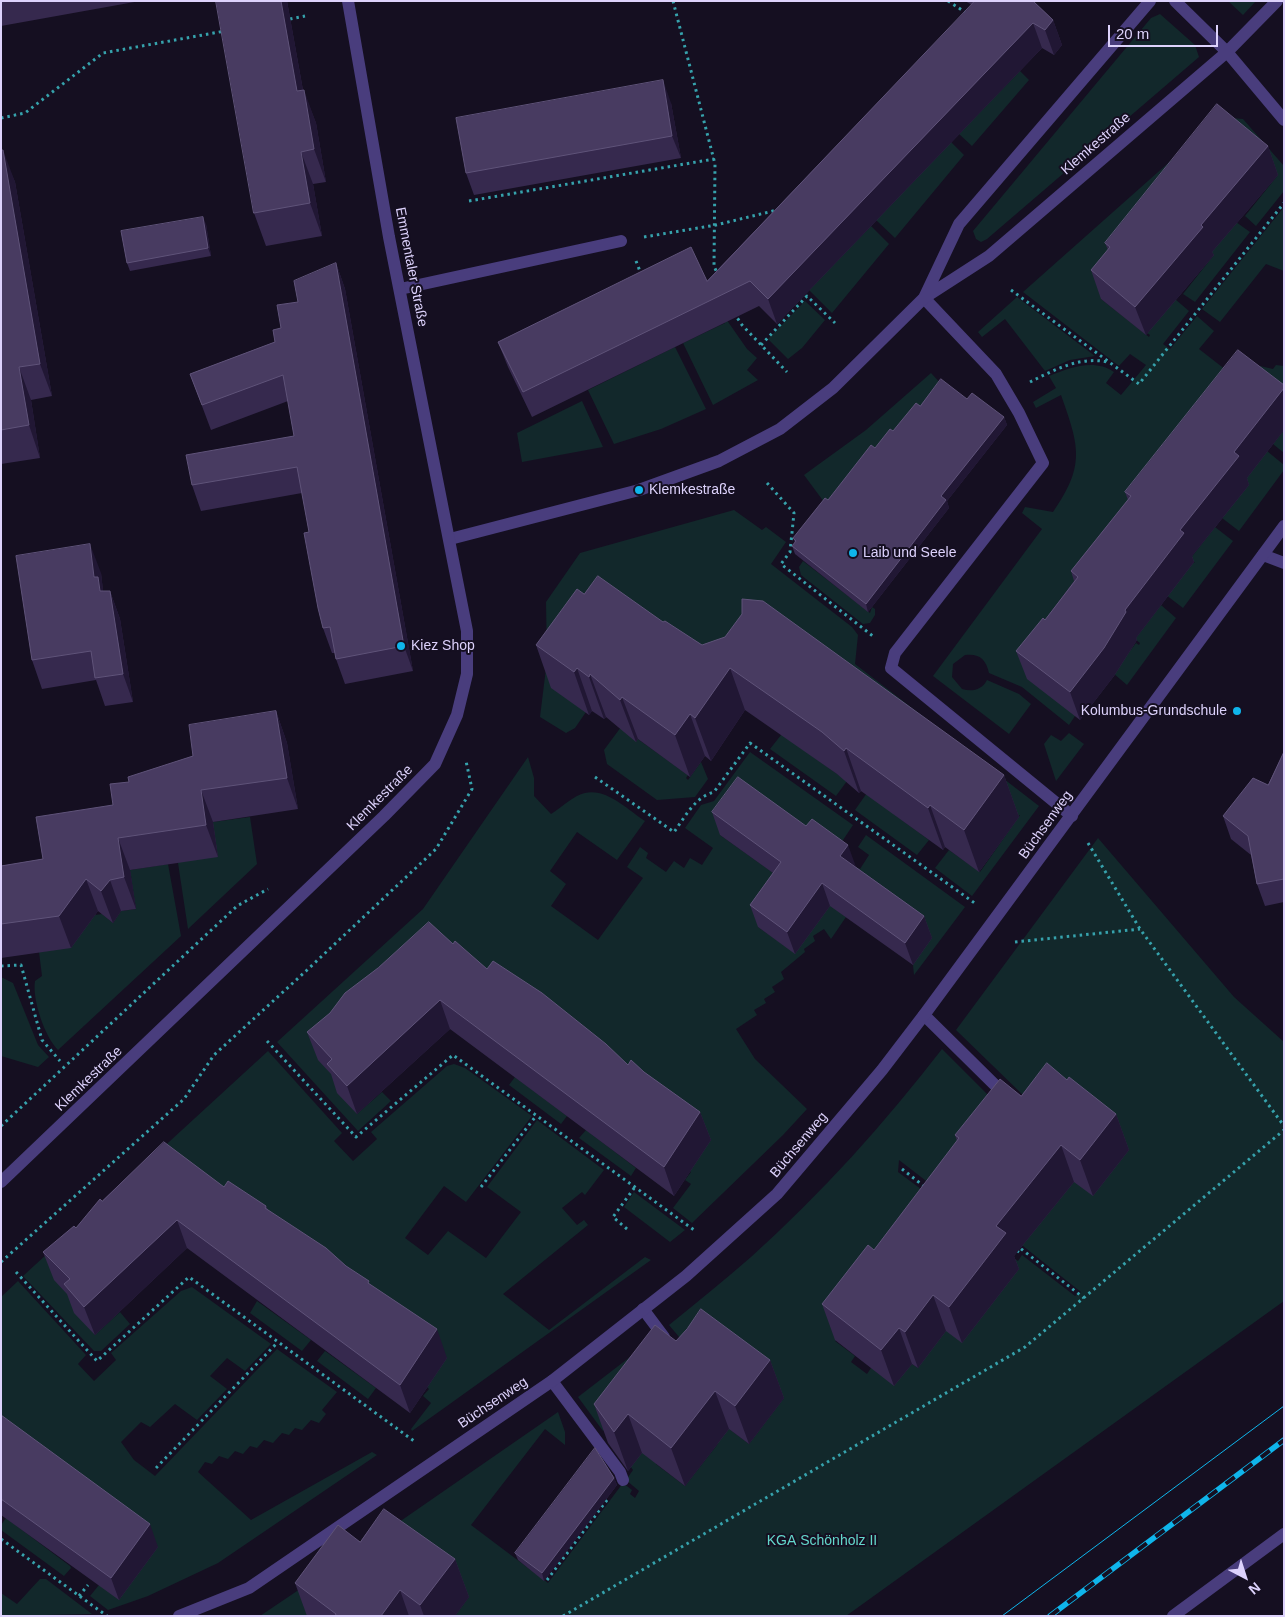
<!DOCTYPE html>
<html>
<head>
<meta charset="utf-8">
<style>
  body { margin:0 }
  #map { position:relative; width:1285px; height:1617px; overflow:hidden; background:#150f21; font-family:Arial,sans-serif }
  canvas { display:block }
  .frame { position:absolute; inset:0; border:2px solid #ddd2fc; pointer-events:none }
  .north { position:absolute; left:1220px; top:1552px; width:50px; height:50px; -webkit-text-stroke:4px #150f21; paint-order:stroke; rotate:140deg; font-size:14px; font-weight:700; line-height:20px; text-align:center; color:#ddd2fc }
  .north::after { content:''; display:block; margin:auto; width:18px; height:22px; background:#ddd2fc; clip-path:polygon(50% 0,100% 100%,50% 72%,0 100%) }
  .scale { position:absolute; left:1108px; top:25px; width:110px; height:22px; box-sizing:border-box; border:2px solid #ddd2fc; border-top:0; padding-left:6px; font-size:15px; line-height:18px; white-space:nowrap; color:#ddd2fc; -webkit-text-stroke:4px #150f21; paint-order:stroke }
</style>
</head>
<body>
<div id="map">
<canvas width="1285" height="1617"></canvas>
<div class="frame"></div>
<div class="north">N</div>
<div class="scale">20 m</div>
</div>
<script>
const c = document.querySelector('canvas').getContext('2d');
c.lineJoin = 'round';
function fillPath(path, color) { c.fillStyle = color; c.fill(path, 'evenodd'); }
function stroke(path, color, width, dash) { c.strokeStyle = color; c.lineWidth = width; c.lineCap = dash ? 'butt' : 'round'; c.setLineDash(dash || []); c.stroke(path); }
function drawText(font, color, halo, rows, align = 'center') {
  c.font = font + ' Arial,sans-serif'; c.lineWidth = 4; c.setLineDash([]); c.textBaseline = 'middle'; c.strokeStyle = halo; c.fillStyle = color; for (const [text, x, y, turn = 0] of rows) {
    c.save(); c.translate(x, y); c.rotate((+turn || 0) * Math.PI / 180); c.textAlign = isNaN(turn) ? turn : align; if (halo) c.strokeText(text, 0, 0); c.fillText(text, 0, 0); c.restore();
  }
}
fillPath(new Path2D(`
  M1228,1H1256L1243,15Z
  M1160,14L1195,45L1199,57L987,239L981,242L976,239L973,231L1151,18Z
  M1020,71L1029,80L972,146L959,134Z
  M1220,117L1243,119L1284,166V191L1256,226L1245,216L1278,175L1101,299L1149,337L1150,335L1147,333L1175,299L1189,311L1163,344L1170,349L1197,316L1214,331L1199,349L1235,377L1258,369L1260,366L1273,369L1276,365L1284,366V406L1069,725L1022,687L989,673C986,659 979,653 965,655L953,664L952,677L962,689C972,692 982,690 987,680L1019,694L1031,704L1009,734L933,676L1042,529L1022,513L1025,507L1053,512C1086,465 1079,446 1061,395L1036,408L1033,402L1056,388L1049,376C1069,368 1094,358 1114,372L1106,383L1121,395L1146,365L1130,354L1119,366L1023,292Z
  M951,142L964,155L895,238L876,220Z
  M1284,207V271L1266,264L1220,322L1202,309Z
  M1236,222L1250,232L1195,302L1183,294L1213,256L1210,253Z
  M871,226L889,244L832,313L809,290Z
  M1017,297L1095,356L1070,360L1045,371L1005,319L982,337L978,332Z
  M805,301L825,320L802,348L788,359L768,339Z
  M724,316L747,349L757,358L747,370L758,380L713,405L683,343L725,323Z
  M675,347L706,409L661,429L614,444L588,390Z
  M931,373L944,387L827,506L804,475L866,430Z
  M582,401L603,447L522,462L517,433Z
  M1284,430V453L1273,444Z
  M1267,451L1284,465V470L1239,531L1222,518L1244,481Z
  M734,510L762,530L766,527L786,542L771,564L852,627L858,635L855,664L1039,806L972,896L935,868L949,850L980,872L1020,815L1017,816L874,712L552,688L586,712L575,728L566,733L540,717L547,660L546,602L580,553Z
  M1215,527L1233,541L1183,608L1166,595L1191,563H1195L1190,559Z
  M803,561L870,613L872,607L875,609V615L870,623L863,624L801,575L799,567Z
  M1161,605L1176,618L1127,685L1113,673L1136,643L1139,645L1140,643L1135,639Z
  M621,727L688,775L686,778L688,780L701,762L708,779L695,797L657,800L607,764L604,750Z
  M785,730L812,756L847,781L836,796L770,749Z
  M1069,733L1084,744L1056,781L1044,744L1051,735L1061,741Z
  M750,752L853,825L835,852L720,835L789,884L758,927L795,953L830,905L846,917L831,939L824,929L813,936L815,941L804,949L805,952L781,972L784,979L772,987L775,992L764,999L766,1003L754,1010L757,1015L736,1029L755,1059L807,1109L783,1135L692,1223L673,1208L691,1184L685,1180L691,1172L505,992L343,1087L357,1114L382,1092L391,1101L358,1131L277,1042L423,909L528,757L534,778V796L551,814C561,808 574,795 585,793C607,788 628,810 645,821L617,860L577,832L550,871L566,884L551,906L598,940L643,878L627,867L640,847L648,853L646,858L666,872L674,861L684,868L690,858L702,865L713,848L685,828L701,805L714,801Z
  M869,790L895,815L929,840L917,855L855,810Z
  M250,817L257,864L188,929L178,863L213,822Z
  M866,835L965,907L914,975L913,965L848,878L856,867L860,869L869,855L858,847Z
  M1098,838L1234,997L1284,1042V1301L846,1616H455L469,1597L363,1547L558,1412L565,1432V1445L545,1429L471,1525L548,1583L623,1483L632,1490L630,1494L635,1498L639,1491L626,1480L633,1470L608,1436L666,1359L656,1464L685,1486L717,1445L724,1425L749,1444L784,1398L685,1344L669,1325C697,1302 725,1280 751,1257C821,1194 885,1123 942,1049L998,1105L934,1187L899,1160L898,1172L1018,1261L1022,1255L1075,1296L1081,1292L1018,1242L1025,1097L956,1030ZM1019,1269L923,1349L918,1368L912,1364L871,1368L867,1374L851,1362L855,1356L835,1341Z
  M168,864L181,936L58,1050C45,1037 32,1000 35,981L42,976L39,952L65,948L95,915L102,914L113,923L121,911L136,909L130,870Z
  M1,977L13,983L38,1045L49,1057L38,1067L1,1056Z
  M268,1051L342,1133L334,1141L353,1161L377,1139L371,1132L447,1066L454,1064L465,1068L532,1116L466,1202L444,1186L405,1238L428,1255L448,1231L486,1258L521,1212L487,1187L537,1120L604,1170L585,1195L582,1192L562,1208L577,1225L584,1220L588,1225L503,1294L549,1330L645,1257L651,1260L412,1431L411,1429L431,1403L423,1396L429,1389L242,1211L80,1308L95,1335L120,1312L130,1324L101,1351H94L23,1276Z
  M515,1077L567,1116L561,1124L509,1085Z
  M586,1130L636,1168L631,1176L579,1138Z
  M634,1192L685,1230L670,1242L624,1207Z
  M18,1281L86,1355L78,1364L94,1381L116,1360L111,1353L181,1291L192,1287L271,1344L245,1371L227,1358L210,1376L227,1389L197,1420L175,1404L150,1427L141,1422L121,1442L134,1460L155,1476L277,1349L337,1392L322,1410L326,1414L319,1423L311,1420L302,1430L295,1428L289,1435L282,1433L273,1443L264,1440L257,1448L250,1446L243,1454L235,1451L228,1459L219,1456L212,1464L205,1462L198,1472L251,1520L372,1452L377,1455L218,1563L148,1596L108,1610L90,1596L99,1585L1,1431V1297Z
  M257,1301L311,1340L302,1351L250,1313Z
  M652,1340L663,1354L603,1431L578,1397Z
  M325,1351L376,1388L368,1399L317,1361Z
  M6,1518L70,1566L71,1568L64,1576L1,1530V1525Z
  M346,1558L313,1616H260Z
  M40,1579H46L92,1614L1,1616V1593L17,1604Z`), '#12282b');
stroke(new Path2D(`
  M673,1L715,164L714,266L717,273
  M948,1L968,14
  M290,19L305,16
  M1,118L25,113L103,53L225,31
  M469,201L714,159
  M644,237L716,225L777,210
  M636,261L641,274
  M1011,290L1139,384L1284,203
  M734,313L742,325L787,372
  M761,345L807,296L835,323
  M1030,382C1054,370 1080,356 1107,362
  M767,483L794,513L790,552L781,564L874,637
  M595,777L674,832C685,817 695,797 714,792L750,743L976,904
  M1088,843L1140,929L1284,1126
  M1015,942L1140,929
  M1,966L21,965L42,1040L60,1061
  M267,1041L356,1137L453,1055L694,1230
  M1,1126L237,906L268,889
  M902,1169L925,1187
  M481,1187L536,1116
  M627,1229L613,1217L635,1187
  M1012,1252L1016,1254L1020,1248L1084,1298
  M1,1262L184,1099L214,1055L306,971L436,849L472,789L466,761
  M16,1272L97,1361L189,1277L414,1441
  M156,1468L278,1342
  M1,1539L107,1616
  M547,1580L607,1500
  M79,1596L88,1585
  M563,1616L1025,1347L1284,1130`), '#36a2ac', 3, [2.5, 4]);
stroke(new Path2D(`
  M400,289L621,241
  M924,298L996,374L1019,413L1043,463L895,653L891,668L1072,816
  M1263,555L1284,563
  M924,1015L1006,1096
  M643,1309L664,1337
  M552,1381L620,1472L623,1480
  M1173,1616L1284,1534`), '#493d7d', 12);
stroke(new Path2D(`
  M1175,1L1227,52L1284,120
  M924,298L959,224L1150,1
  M450,539L639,490L719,461L780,429L833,388L924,298L989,256L1227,52L1277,1
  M179,1616L249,1588L552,1381L686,1276L777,1194L882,1070L924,1015L1284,526`), '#493d7d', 12);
stroke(new Path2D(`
  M1,1182L384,816L435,764L457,715L467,674V631L389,237L348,1`), '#493d7d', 12);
stroke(new Path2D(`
  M1002,1616L1284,1406`), '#0fb5eb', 1);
const rail = new Path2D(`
  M1050,1616L1284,1440`);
stroke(rail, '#0fb5eb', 5.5);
stroke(rail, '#150f21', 4, [11]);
fillPath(new Path2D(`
  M1,1H140L1,26Z
  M287,1L303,90L316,123L326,182L313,184L322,236L266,246L254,213Z
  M965,1H1033L1053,20L1062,45L1054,55L1042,48L777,324L759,306L532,417L508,367L498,342L707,281L972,5Z
  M671,103L681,158L474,195L466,173Z
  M1268,146L1278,175L1212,252L1214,255L1146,335L1101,299L1091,270L1108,250L1105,243Z
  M1,150L15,182L52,396L31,400L40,458L1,464Z
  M206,224L211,256L130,271L127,263Z
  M336,263L345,289L413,671L345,684L336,659L335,653H332L323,628L309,532L302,493L201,511L192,485L294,436L288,401L211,430L190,374L275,342L281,328L298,302Z
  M1284,385V430L1247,478L1249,485L1192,556L1194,562L1136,638L1137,640L1114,676L1080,720L1027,679L1016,651L1045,620L1074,581L1071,571L1128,500L1125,492Z
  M967,399L1004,417L1007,425L947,501L949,508L868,612L795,554L792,546L795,543L793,538L875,448L920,406Z
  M101,573L103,591H110L120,619L133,702L105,706L96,680L42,689L32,660Z
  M584,594L663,622L702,645L1004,775L1019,817L979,872L945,847L943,850L861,791L859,793L837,774L745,710L711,761L705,756L690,777L638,739L636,742L606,717L604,719L592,711L589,715L551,688L536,645Z
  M276,711L287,743L298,809L213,822L218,857L130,870L136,909L121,911L113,923L98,911L71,948L1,958V866L43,859L113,805L129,782L193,756Z
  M1284,752V902L1265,906L1257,884L1251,855L1231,839L1223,816L1268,785Z
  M712,812L856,867L924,916L932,938L913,965L830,906L795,954L758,927L750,905L773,873L720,835Z
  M453,944L487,969L628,1065L644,1072L700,1112L711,1140L674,1196L450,1029L357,1114L337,1093L331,1074L318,1060L307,1032Z
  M1067,1080L1116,1114L1129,1150L1093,1196L1074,1182L1014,1256L1019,1269L962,1343L946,1331L918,1368L912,1364L894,1386L835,1340L822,1304L874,1250L957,1141L955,1135L1021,1096Z
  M224,1187L266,1206L268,1210L346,1266L371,1285L447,1358L410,1413L187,1248L95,1335L74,1313L67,1294L54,1280L43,1252L76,1228L102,1201Z
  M676,1341L770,1360L784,1398L749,1444L729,1429L685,1486L642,1453L628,1471L608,1443L594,1404Z
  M1,1415L158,1547L119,1600L1,1515Z
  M614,1478L617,1485L544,1581L518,1560L515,1553Z
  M360,1542L455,1559L469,1597L455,1616H307L295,1583Z`), '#36294e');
fillPath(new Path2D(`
  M281,1H287L309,124L297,91Z
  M1053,20L1062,45L1054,55L1045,30Z
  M1033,23L1042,48L777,324L768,299Z
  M663,80L671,103L681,158L672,136Z
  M304,90L316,123L326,182L314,149Z
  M1268,146L1278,175L1212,252L1214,255L1146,335L1135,307L1201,225Z
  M3,150L15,182L52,396L40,364Z
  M301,152L313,184L322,236L310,203Z
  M203,217L206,224L211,256L208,248Z
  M336,263L345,289L413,671L404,646Z
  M19,367L31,400L40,458L29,425Z
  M1284,388V430L1247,478L1249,485L1192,556L1194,562L1136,638L1137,640L1114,676L1080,720L1070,692L1125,610L1234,452Z
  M1004,417L1007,425L947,501L949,508L868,612L866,604L941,496Z
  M90,544L101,573L103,590L108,605L111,619L94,577Z
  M110,591L120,619L133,702L123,674Z
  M577,668L592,711L589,715L574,672Z
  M730,668L745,710L711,761L695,718Z
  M590,674L606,717L604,719L589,677Z
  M622,697L638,739L636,742L620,700Z
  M276,711L287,743L298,809L287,778Z
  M690,714L705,756L690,777L675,735Z
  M846,748L861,791L859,793L844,751Z
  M1004,775L1019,817L979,872L964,830Z
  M201,790L213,822L218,857L206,825Z
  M930,805L945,847L943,850L928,808Z
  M118,838L130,870L136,909L124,877Z
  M848,845L856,867L840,856Z
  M86,879L98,911L71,948L59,916Z
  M110,880L121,911L113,923L101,891Z
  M822,883L830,906L795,954L787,932Z
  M924,916L932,938L913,965L905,943Z
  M440,1000L450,1029L357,1114L347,1086Z
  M700,1112L711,1140L674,1196L664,1167Z
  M1116,1114L1129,1150L1093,1196L1080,1160Z
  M1061,1145L1074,1182L1014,1256L1019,1269L962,1343L949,1307L996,1226Z
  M177,1220L187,1248L95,1335L84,1307Z
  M933,1295L946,1331L918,1368L905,1332Z
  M899,1328L912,1364L894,1386L881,1350Z
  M437,1329L447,1358L410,1413L400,1385Z
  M770,1360L784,1398L749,1444L735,1406Z
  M715,1391L729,1429L685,1486L671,1448Z
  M628,1414L642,1453L628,1471L614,1432Z
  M614,1478L617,1485L544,1581L542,1573Z
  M150,1524L158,1547L119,1600L111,1578Z
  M455,1559L469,1597L455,1616H424L420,1605Z
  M400,1590L409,1616H381Z`), '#211734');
const building = new Path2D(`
  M216,1H281L297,91L304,90L314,149L301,152L310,203L254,213Z
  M975,1H1033L1053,20L1045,30L1033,23L768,299L750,281L523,392L498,342L691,247L707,281Z
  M663,80L672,136L466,173L456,118Z
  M1217,104L1268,146L1201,225L1203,227L1135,307L1091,270L1110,247L1105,243Z
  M1,150H3L40,364L19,367L29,425L1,430Z
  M203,217L208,248L127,263L121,231Z
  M336,263L404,646L336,659L330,627L323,628L318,608L304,533L309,532L297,467L192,485L186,455L294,436L283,375L202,405L190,374L275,342L273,330L281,328L277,305L298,302L294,281Z
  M1238,350L1284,385V388L1234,452L1239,456L1180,530L1184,533L1125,610L1126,612L1104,648L1070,692L1016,651L1043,618L1045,620L1078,577L1071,571L1131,496L1125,492Z
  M941,379L967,399L972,393L1004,417L941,496L946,500L866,604L792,546L796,541L793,538L825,498L828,500L871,445L875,448L890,429L893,431L916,403L920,406Z
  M90,544L94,577H98L100,591H110L123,674L95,678L91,651L32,660L16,556Z
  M598,576L663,622L665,621L702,645L725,637L742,614V599L763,601L1004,775L964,830L930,805L928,808L846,748L844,751L822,732L730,668L695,718L690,714L675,735L622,697L620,700L590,674L589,677L577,668L574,672L536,645L577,589L584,594Z
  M276,711L287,778L201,790L206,825L118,838L124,877L110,880L101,891L86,879L59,916L1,924V866L43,859L36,817L113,805L110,784L129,782L128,777L193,756L189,725Z
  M1284,752V879L1257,884L1248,836L1223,816L1253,778L1268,785Z
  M738,777L806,826L812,819L848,845L840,856L924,916L905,943L822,883L787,932L750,905L781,862L712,812Z
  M429,922L453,944L455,941L487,969L493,961L542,993L606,1044L628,1065L631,1060L644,1072L700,1112L664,1167L440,1000L347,1086L327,1064L332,1059L307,1032L330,1013L345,993L378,968Z
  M1047,1063L1067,1080L1069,1077L1116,1114L1080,1160L1061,1145L996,1226L1006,1233L949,1307L933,1295L905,1332L899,1328L881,1350L822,1304L868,1245L874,1250L959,1138L955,1135L1000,1079L1021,1096Z
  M164,1142L224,1187L228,1181L266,1206L265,1208L326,1248L346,1266L369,1281L368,1283L437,1329L400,1385L177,1220L84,1307L64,1284L70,1279L43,1252L74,1226L76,1228L100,1199L102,1201Z
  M701,1309L770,1360L735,1406L715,1391L671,1448L628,1414L614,1432L594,1404L655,1325L676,1341L687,1329Z
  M1,1415L150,1524L111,1578L1,1499Z
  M595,1448L614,1478L542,1573L515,1553Z
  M384,1509L455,1559L420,1605L400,1590L381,1616H335L336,1614L295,1583L338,1525L360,1542Z`);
fillPath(building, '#483b61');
stroke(building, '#5f5379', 1);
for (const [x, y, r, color] of [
  [639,490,5,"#0fb5eb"],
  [853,553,5,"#0fb5eb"],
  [401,646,5,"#0fb5eb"],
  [1237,711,5,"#0fb5eb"]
]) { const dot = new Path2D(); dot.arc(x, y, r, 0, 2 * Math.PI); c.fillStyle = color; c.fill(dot); stroke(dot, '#150f21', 2); }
drawText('14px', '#ddd2fc', '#150f21', [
  ["Klemkestraße",1096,144,-41],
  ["Emmentaler Straße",411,267,79],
  ["Klemkestraße",380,798,-45],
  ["Büchsenweg",1046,825,-54],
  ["Klemkestraße",89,1079,-44],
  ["Büchsenweg",799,1145,-50],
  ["Büchsenweg",493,1403,-34]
]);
drawText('14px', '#ddd2fc', '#150f21', [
  ["Klemkestraße",649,490],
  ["Laib und Seele",863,553],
  ["Kiez Shop",411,646],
  ["Kolumbus-Grundschule",1227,711,"right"]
], 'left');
drawText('14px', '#63d7cb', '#150f21', [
  ["KGA Schönholz II",822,1541]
]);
</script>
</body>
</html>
